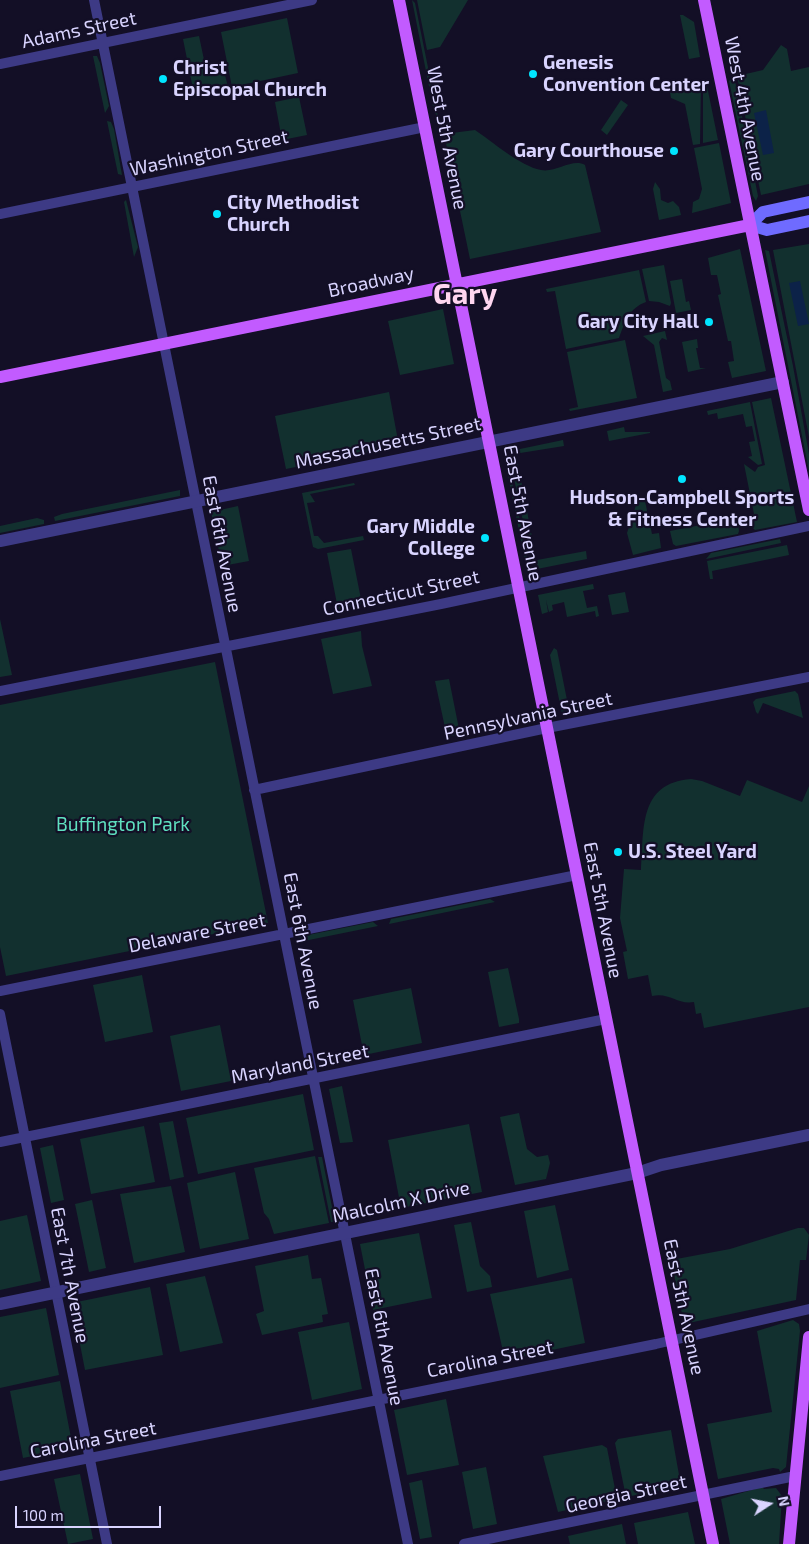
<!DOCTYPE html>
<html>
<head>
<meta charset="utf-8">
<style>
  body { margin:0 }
  #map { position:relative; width:809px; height:1544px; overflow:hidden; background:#130f26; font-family:"Exo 2",sans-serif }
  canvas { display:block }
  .north { position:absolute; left:744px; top:1479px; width:50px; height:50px; -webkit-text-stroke:4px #130f26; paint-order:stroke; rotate:79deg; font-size:14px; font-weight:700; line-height:20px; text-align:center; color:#d9d4ff }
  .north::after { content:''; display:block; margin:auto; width:18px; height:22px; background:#d9d4ff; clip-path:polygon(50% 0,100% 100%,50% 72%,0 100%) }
  .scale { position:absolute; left:15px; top:1506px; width:146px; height:22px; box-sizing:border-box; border:2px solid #d9d4ff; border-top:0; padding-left:6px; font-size:15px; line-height:18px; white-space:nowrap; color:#d9d4ff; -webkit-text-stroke:4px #130f26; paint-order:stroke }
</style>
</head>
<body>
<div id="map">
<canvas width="809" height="1544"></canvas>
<div class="north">N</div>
<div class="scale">100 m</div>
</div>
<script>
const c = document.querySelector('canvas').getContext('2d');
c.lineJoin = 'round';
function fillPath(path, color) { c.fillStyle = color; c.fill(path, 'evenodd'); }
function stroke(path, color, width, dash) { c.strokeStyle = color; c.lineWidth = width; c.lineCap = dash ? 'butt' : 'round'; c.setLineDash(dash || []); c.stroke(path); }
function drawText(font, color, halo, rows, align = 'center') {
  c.font = font + ' "Exo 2",sans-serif'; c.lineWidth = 4.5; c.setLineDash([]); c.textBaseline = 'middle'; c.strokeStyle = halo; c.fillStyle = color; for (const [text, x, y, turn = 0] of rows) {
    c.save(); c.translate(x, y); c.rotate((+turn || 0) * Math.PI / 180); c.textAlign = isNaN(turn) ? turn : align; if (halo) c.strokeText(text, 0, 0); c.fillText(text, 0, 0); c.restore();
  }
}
fillPath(new Path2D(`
  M412,0L415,3L438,117L434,112Z
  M417,0H468L440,47L427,50Z
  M680,15H683L694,22L700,57L689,59Z
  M287,18L298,73L232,87L221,32Z
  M199,36L207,74L224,71L228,87L194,94L183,39Z
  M781,45L787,49L791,71L809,67V184L761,195L737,76L763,70Z
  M93,56H97L100,63L109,106L105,113Z
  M734,76L758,196L756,201L753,196L729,81Z
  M697,80L701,83L700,144L693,145L685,104L671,98L669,86Z
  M706,81L718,140L703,143V82Z
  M299,97L307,135L282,140L275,102Z
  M621,100L628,105L607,135L601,130Z
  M107,121L111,122L114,129L122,175L118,174Z
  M475,130C493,142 520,166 541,170C556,173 572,158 585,165L601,232L470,259L444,134Z
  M719,143L731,203L692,213L693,202L699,199L702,189L694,148Z
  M655,182L660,189L661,200L668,203L673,201L679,207L681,215L659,220L653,189Z
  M126,200L138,247L134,257L124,202Z
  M809,244V437L773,250Z
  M740,249L766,371L732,378L728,362L734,361L731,341H728L718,295L721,294L717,275H711L708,258Z
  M765,250L769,251L793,366L809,454V471Z
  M664,265L671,303L670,306L659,302L649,301L642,269Z
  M639,270L646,302C629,308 625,322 619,338L566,349L555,291L547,292L546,289Z
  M682,279L686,302L689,301L691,310L676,313L670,281Z
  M443,309L454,364L400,375L388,321Z
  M665,331L667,340L662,338L659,342L666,378L670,381L672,390L663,392L654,345L643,336Z
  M697,339L698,348H696L700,368H706L688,372L682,342Z
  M625,340L637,398L570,411L569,409L578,407L567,352Z
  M389,392L399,446L286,469L275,416Z
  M771,398L797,522L755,530L752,527L749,515L754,514L744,464L755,472L758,467L765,465L752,402Z
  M750,402L762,464L758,465L748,457L752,456L749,442L755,441L752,426L746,427L743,414L718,419L717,413L708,415L707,411Z
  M624,427L625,432H650V433L609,441L607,431Z
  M563,440L564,446L514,454L513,452L520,449Z
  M505,447L530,570L527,571L503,451Z
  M511,454L514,458L517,459L536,558L532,564L509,455Z
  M354,483L355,485L310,494L315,502L307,503L314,536H318L324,543L363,536L364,540L318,549L313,547L302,493Z
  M180,490V496L55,521L54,517L62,514Z
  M645,501L652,534L659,533L661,548L633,555L627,533L637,502Z
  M238,506L249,561L222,566L211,512Z
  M37,518L44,520V524L0,533V526Z
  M737,518L739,531L738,534L676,546L673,544L670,531Z
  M780,539L781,543L706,559L711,553Z
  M787,545L789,555L712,571L713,579H710L707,561Z
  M351,549L362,604L338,609L327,553Z
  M586,551L587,559L537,569V560Z
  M593,584L594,589L583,591L587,608L597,606L599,616L596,617L595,611L567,617L564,602L552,605L553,610L549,612L546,600L548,612L542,614L538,595Z
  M625,592L629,612L612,615L608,595Z
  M0,619L12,675L0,677Z
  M361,631L362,646L372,686L333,694L321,639Z
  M554,648L557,650L568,705L583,702L585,709L562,714L550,655Z
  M215,662L268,923L6,976L0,947V705Z
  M449,679L460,734L447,737L435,681Z
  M795,691L798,694L803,718L763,703L758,714L756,712L753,702L756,699Z
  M691,779L702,781L740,796L747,780L802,802L809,786V1007L704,1028L701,1013L696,1014L694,1002C677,1005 670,992 652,996L648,975L628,979L623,952L627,951L620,918L624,869L641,870C644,830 638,783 691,779Z
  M490,899L495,902L389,924L391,919Z
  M373,922L378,926L299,942L298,937Z
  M508,968L519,1019V1023L499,1027L488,972Z
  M142,975L153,1032L105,1042L93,985Z
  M411,988L422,1043L364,1055L353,1000Z
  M220,1025L231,1081L181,1091L170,1036Z
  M342,1086L353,1142L340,1143L329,1089Z
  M303,1094L314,1150L198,1174L186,1118Z
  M519,1113L527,1149L537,1157L548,1155L550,1163L546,1179L515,1185L500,1117Z
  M173,1121L184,1177L170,1180L159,1123Z
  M469,1124L482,1192L401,1208L388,1140Z
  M144,1126L155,1182L91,1194L80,1139Z
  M53,1145L64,1200L51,1203L40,1148Z
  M315,1156L329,1223L274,1234L269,1219L264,1213L254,1168Z
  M318,1157H322L335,1222H331Z
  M235,1172L249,1239L200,1249L187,1183Z
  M171,1186L185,1252L134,1263L120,1194Z
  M92,1200L106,1268L89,1272L75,1204Z
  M555,1205L569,1270L537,1278L524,1211Z
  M27,1215L41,1281L0,1290V1221Z
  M471,1222L480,1266L490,1276L492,1287L467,1292L454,1225Z
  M798,1228H804L809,1235L806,1260H800L796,1300L684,1324L671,1260L730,1249Z
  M419,1233L432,1298L373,1310L360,1244Z
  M308,1255L312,1279L321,1278L328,1314L322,1315L323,1322L262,1335L256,1314L264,1311L255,1266Z
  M205,1276L223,1343L180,1352L166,1284Z
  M572,1278L585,1343L505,1360L490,1294Z
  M150,1287L163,1355L85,1370L72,1303Z
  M46,1308L59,1375L0,1388V1317Z
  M793,1320L799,1324L800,1331L786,1467L780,1472L779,1469L773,1468L718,1479L707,1424L772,1412L757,1331Z
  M349,1322L362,1389L312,1400L298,1332Z
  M60,1381L73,1448L23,1458L10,1391Z
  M446,1399L459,1465L407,1475L394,1410Z
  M671,1430L681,1486L626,1497L615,1443L618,1439Z
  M602,1445L607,1448L617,1499L558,1512L543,1456Z
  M486,1467L497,1524L473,1529L462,1472Z
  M80,1474L93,1539L68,1544L54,1479Z
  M422,1480L432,1537L420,1539L409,1483Z
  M762,1487L764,1489L776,1488L782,1496L779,1544H730L721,1499Z
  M688,1512L695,1544H638L634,1523Z
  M622,1524L626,1544H570L568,1536Z`), '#12302f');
fillPath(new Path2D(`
  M766,110L774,153L763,155L754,113Z
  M800,281L809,324L798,326L789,283Z`), '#0c2248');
stroke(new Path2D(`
  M94,0L408,1544
  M0,64L312,0
  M0,214L425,127
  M0,691L441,604L809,526
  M254,790L547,728L809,677
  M0,991L577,875
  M0,1014L107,1544
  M0,1142L606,1019
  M0,1476L656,1344L809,1309
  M464,1544L795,1476`), '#3d3a85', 10);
stroke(new Path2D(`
  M0,541L783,382
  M0,1304L637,1173L661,1165L809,1135`), '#3d3a85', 12);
stroke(new Path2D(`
  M809,202L763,212L750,225L767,230L809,221`), '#6f6bff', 12);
stroke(new Path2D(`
  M399,0L713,1544
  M704,0L809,510
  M0,377L750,225
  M789,1544L809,1337`), '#c25bff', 12);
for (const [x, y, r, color] of [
  [533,74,5,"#00e5ff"],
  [163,79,5,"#00e5ff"],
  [674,151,5,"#00e5ff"],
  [217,214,5,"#00e5ff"],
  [709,322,5,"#00e5ff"],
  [682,479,5,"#00e5ff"],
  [485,538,5,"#00e5ff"],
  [618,852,5,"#00e5ff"]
]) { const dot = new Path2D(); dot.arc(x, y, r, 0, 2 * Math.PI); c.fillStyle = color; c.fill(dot); stroke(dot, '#130f26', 2); }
drawText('19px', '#d9d4ff', '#130f26', [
  ["Adams Street",79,30,-12],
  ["West 4th Avenue",745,109,79],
  ["West 5th Avenue",447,138,79],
  ["Washington Street",209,153,-12],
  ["Broadway",371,282,-12],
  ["Massachusetts Street",388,443,-12],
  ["East 5th Avenue",523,513,79],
  ["East 6th Avenue",222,544,79],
  ["Connecticut Street",401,593,-12],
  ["Pennsylvania Street",528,716,-12],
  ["East 5th Avenue",603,910,79],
  ["Delaware Street",197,933,-11],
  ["East 6th Avenue",303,941,79],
  ["Maryland Street",300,1064,-11],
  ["Malcolm X Drive",401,1202,-12],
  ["East 7th Avenue",70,1275,79],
  ["East 5th Avenue",684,1307,78],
  ["East 6th Avenue",384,1337,79],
  ["Carolina Street",490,1359,-11],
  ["Carolina Street",93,1440,-11],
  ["Georgia Street",626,1494,-12]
]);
drawText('bold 19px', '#d9d4ff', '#130f26', [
  ["Genesis",543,63],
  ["Convention Center",543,85],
  ["Christ",173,68],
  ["Episcopal Church",173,90],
  ["Gary Courthouse",664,151,"right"],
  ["City Methodist",227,203],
  ["Church",227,225],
  ["Gary City Hall",699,322,"right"],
  ["Hudson-Campbell Sports",682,498,"center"],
  ["& Fitness Center",682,520,"center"],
  ["Gary Middle",475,527,"right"],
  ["College",475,549,"right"],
  ["U.S. Steel Yard",628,852]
], 'left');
drawText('19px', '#5fe0c0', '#130f26', [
  ["Buffington Park",123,825]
]);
drawText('bold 29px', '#ffd6f0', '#130f26', [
  ["Gary",465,294]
]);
</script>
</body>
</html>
